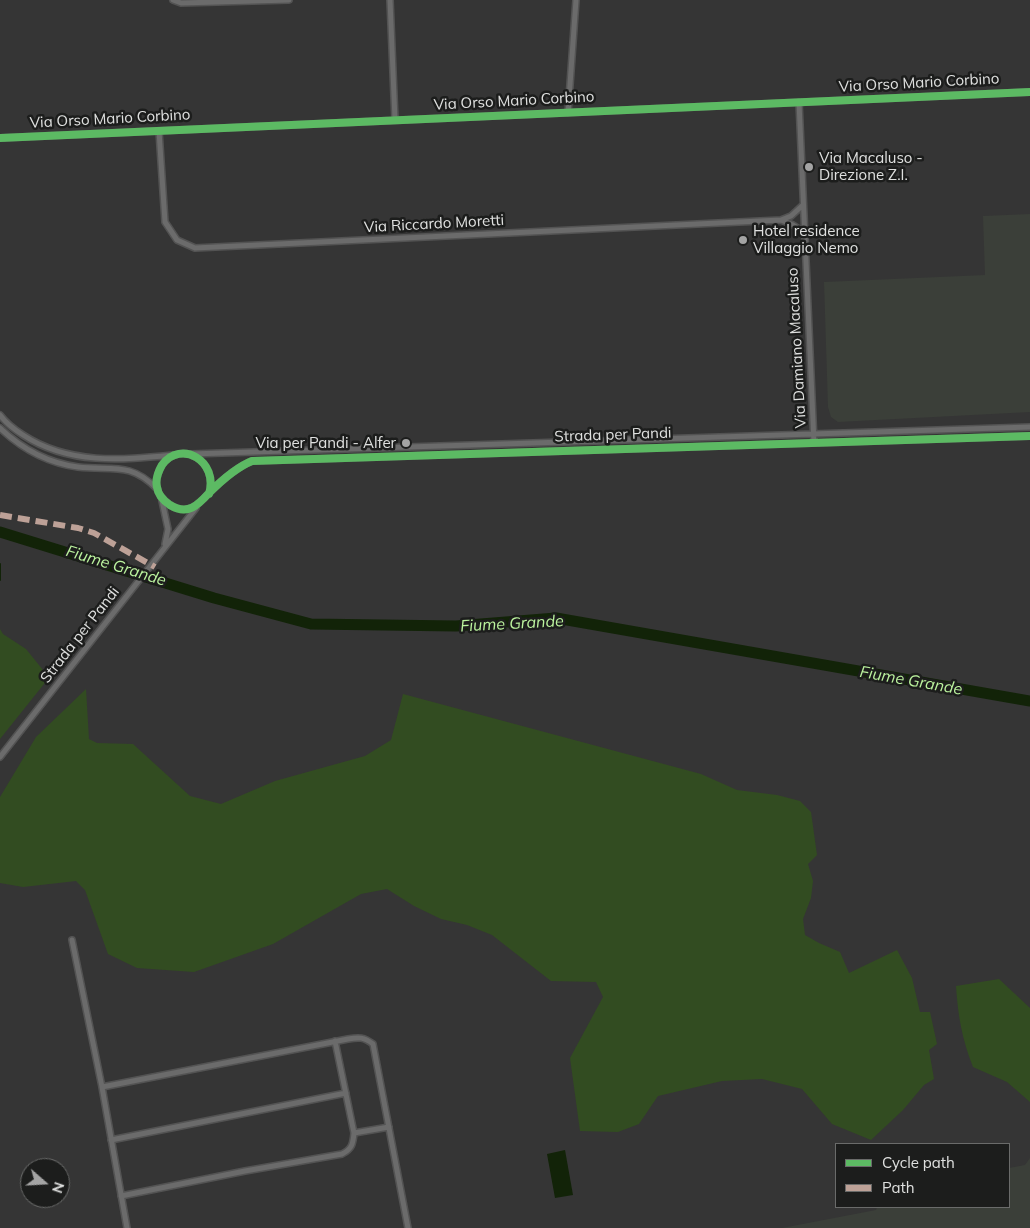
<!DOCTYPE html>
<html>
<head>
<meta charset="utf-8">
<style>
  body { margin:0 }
  #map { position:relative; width:1030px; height:1228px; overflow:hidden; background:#353535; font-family:Mulish,sans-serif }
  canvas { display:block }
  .legend { position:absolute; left:835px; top:1143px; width:175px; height:65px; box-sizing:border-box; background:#1c1d1c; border:1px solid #6a6b6a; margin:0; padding:6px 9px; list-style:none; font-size:15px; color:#dfe0df }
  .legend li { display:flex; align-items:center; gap:10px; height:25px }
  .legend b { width:25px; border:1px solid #6a6b6a }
  .north { position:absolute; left:20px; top:1158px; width:50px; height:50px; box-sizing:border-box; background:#1c1d1c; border:1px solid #6a6b6a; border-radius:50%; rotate:109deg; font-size:14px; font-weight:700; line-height:20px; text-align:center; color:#dfe0df }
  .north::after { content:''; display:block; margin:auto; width:18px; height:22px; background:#a4a4a4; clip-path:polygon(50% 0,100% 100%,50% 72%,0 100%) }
</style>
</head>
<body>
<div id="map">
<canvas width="1030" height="1228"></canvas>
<ul class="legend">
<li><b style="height:6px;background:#5cba63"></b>Cycle path</li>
<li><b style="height:6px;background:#bda197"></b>Path</li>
</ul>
<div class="north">N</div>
</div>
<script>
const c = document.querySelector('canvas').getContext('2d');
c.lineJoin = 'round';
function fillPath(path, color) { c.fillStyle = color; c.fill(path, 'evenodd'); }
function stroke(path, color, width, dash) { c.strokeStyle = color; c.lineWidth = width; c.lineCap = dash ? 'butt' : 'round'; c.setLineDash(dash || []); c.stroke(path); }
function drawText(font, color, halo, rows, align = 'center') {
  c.font = font + ' Mulish,sans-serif'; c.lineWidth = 5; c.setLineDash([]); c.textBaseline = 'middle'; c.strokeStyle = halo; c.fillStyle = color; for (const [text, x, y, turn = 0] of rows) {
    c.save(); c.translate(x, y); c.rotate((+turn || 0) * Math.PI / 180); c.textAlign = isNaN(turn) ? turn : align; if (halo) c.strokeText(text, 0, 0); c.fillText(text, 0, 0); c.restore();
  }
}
fillPath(new Path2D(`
  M1030,214V412L838,422L831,417L828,407L824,282L985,275L983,216Z
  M1030,1158V1228H782L876,1210L877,1207H1009V1168L1025,1165Z`), '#3b3f39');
fillPath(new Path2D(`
  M0,629L3,634L26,649L43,670L60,664L0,739Z
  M86,689L89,739L97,743L133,744L190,796L221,804L275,781L365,756L391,740L403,694L701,774L737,790L777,795L800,801L811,812L817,855L808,864L813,881L811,898L803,919L805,935L819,943L840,952L849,973L897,950L912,978L920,1012H930L937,1044L929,1050L934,1079L924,1085L903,1110L871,1140L832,1124L802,1089L762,1079L722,1081L658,1096L639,1124L618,1132L580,1131L570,1058L603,997L596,982L551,981L492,935L467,925L441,919L414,906L387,889L361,894L273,944L194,972L137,968L108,954L85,890L76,881L23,887L0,883V797L36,737Z
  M999,979L1030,1008V1102L1007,1082L973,1067C962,1039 958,1016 956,986Z`), '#324c21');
fillPath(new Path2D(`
  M565,1150L573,1195L555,1198L547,1154Z`), '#122308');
stroke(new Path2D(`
  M0,564V580`), '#122308', 2);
stroke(new Path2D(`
  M0,532L214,598L311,624L456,626L556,618L1030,701`), '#122308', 11);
const minor = new Path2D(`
  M173,0L181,3L289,0
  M390,0L395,120
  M799,102L814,443
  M568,113L576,0
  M159,131L165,222L177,240L195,248L781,220L793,225L804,232
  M0,138L1030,92
  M781,220L791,216L803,205
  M0,415C6,423 15,430 23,435C69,465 121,460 173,455
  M0,428C21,448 48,463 78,467C111,471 130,461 157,489
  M191,454L1030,427
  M209,494C219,461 181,439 162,465C158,472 155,479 157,487C158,495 164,501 170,505C188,516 198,505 209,493C221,481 237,467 252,461L1030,436
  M162,501L168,529L165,544
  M0,757L196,508
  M72,940L102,1087L127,1228
  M335,1041L354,1133
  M102,1087L348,1039C359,1037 364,1037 373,1044L408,1228
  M111,1140L346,1093
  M121,1196L245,1171L342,1154C352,1149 353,1144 354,1133L389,1127`);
stroke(minor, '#535353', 8);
stroke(minor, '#6b6b6b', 5);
stroke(new Path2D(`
  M0,515L78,528L94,533L155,567`), '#bda197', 6, [12, 6]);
stroke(new Path2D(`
  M0,138L1030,92
  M209,494C219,461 181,439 162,465C158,472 155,479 157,487C158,495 164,501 170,505C188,516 198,505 209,493C221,481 237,467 252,461L1030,436`), '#5cba63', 8);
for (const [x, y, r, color] of [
  [809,167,5,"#a4a4a4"],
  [743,240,5,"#a4a4a4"],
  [406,443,5,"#a4a4a4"]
]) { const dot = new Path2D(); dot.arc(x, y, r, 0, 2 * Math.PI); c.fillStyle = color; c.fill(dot); stroke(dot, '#1c1d1c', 2); }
drawText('15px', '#dfe0df', '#1c1d1c', [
  ["Via Orso Mario Corbino",919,83,-3],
  ["Via Orso Mario Corbino",514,101,-3],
  ["Via Orso Mario Corbino",110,119,-3],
  ["Via Riccardo Moretti",434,224,-3],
  ["Via Damiano Macaluso",797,348,-93],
  ["Strada per Pandi",613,435,-2],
  ["Strada per Pandi",80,635,-52]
]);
drawText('15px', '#dfe0df', '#1c1d1c', [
  ["Via Macaluso -",819,158],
  ["Direzione Z.I.",819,175],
  ["Hotel residence",753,231],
  ["Villaggio Nemo",753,248],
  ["Via per Pandi - Alfer",396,443,"right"]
], 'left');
drawText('italic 16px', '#bbf39e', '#1c1d1c', [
  ["Fiume Grande",116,566,17],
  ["Fiume Grande",512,624,-3],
  ["Fiume Grande",911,681,10]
]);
</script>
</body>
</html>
